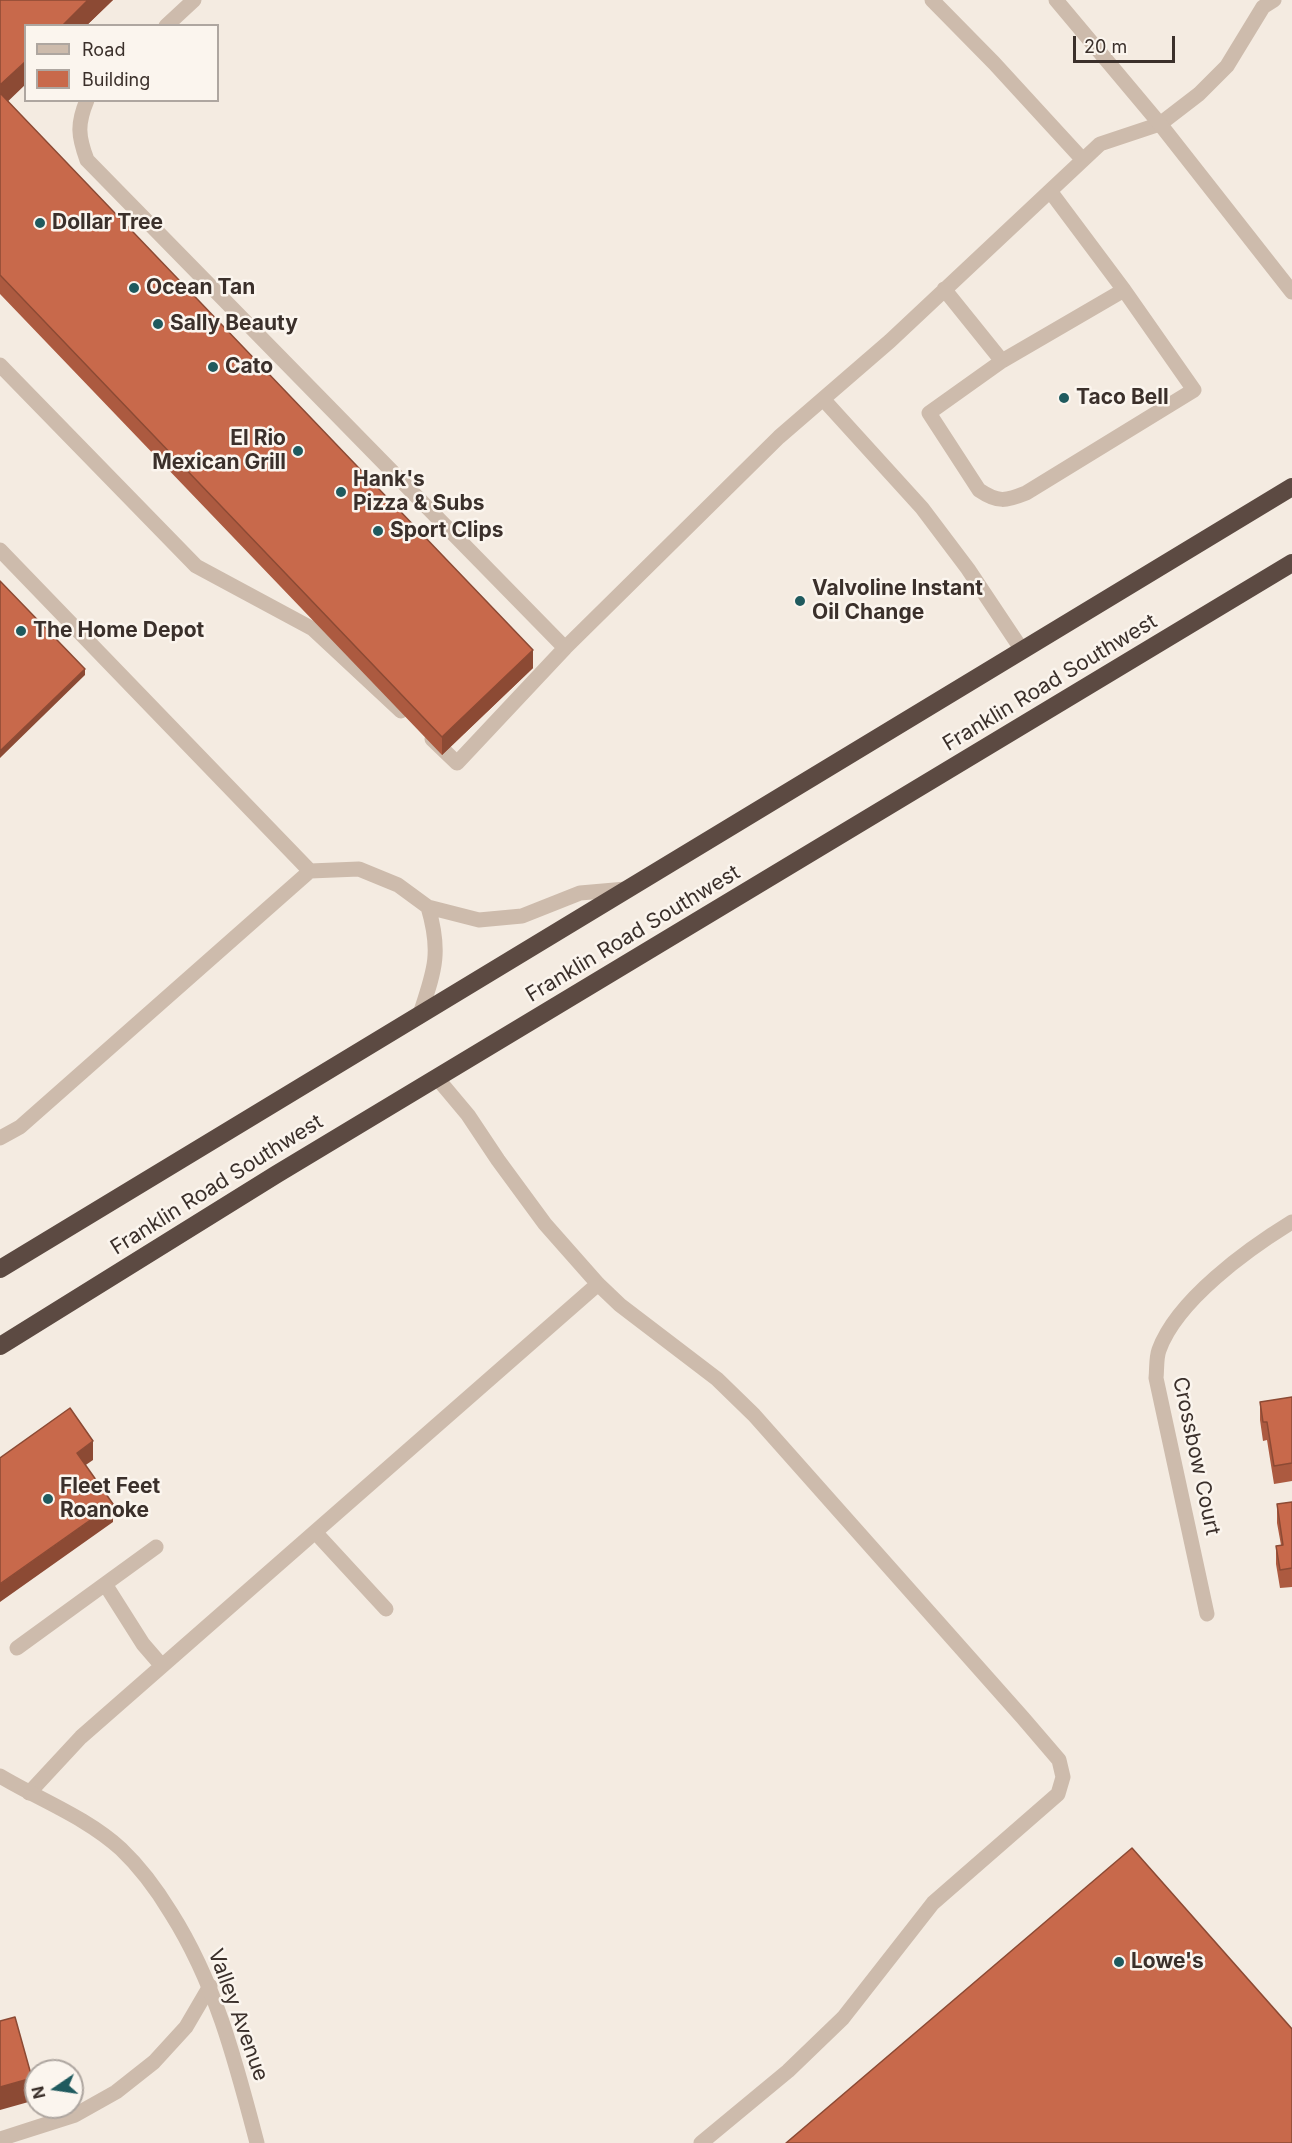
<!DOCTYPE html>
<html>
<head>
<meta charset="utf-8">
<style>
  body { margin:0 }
  #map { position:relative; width:1292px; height:2143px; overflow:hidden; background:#f4ebe1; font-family:Inter,sans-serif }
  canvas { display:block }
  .legend { position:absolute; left:24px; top:24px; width:195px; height:78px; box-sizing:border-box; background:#fbf5ee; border:2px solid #aea6a0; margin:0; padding:8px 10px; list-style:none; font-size:18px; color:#3b302b }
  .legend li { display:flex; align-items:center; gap:12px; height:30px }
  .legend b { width:30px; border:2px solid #aea6a0 }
  .north { position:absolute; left:24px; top:2059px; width:60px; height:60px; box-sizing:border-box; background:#fbf5ee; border:2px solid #aea6a0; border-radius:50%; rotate:257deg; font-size:16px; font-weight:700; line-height:24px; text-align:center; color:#3b302b }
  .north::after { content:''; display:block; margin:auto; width:21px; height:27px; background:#1f5a5e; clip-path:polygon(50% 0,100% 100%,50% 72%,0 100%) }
  .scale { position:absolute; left:1073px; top:36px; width:102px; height:27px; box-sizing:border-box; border:3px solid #3b302b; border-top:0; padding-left:8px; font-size:18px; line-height:21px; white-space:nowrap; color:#3b302b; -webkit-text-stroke:4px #fbf5ee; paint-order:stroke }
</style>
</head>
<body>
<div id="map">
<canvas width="1292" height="2143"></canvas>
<ul class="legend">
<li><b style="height:8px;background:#cdbbac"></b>Road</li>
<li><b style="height:16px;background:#c8694b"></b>Building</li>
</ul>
<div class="north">N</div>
<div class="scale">20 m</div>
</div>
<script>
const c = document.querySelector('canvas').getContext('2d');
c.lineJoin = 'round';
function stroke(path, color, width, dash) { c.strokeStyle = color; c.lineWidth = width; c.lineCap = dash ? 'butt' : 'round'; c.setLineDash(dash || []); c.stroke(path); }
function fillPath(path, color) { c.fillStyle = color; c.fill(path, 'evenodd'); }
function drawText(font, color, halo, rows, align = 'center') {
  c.font = font + ' Inter,sans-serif'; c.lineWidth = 5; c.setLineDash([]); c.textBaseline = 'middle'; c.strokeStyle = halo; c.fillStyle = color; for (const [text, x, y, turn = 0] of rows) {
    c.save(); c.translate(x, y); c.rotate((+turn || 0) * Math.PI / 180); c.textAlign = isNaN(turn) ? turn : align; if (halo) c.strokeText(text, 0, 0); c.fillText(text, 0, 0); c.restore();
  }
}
stroke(new Path2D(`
  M932,0L994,63L1083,160
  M166,26L194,0
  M87,100C77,124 78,136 87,160L565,648L779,437L890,341L1100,144L1160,124L1199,94L1227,66L1263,7L1274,0
  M944,289L1002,361L929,413L979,490C998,503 1006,501 1026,493L1194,390L1124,290L1050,191
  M1002,361L1124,290
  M0,365L196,566L313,629L401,711
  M823,399L922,508L968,569L1022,650
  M0,550L310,871L20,1127L0,1138
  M432,739L457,763L565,648
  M310,871L359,869L398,885L428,907L479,920L522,916L580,893L626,889
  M419,1017C434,972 442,954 428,907
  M437,1078L468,1115L498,1160L545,1224L598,1284L620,1305L717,1379L754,1415L1023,1718L1059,1760L1063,1777L1058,1794L933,1903L843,2018L788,2071L701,2143
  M315,1532L386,1609
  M105,1584L143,1644L162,1666
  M17,1648L156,1547
  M29,1793L81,1737L598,1284
  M0,2139L75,2115L116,2092L154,2062L186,2027L210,1986`), '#cdbbac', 15);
stroke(new Path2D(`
  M1056,0L1160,124L1292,292
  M1207,1614L1156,1378C1157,1369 1156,1358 1159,1350C1177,1300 1248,1249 1292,1222
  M0,1776C40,1800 86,1817 121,1849C141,1868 157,1890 171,1913C216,1984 236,2063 257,2143`), '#cdbbac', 15);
stroke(new Path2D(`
  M0,1269L1292,487
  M0,1346L277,1174L1292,563`), '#5c4a42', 18);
fillPath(new Path2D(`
  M0,0H113L86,26H26L8,101L533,668L442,755L0,294Z
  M1292,1397V1481L1274,1484L1267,1440L1263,1441L1260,1420V1402Z
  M1292,1502V1587L1280,1588L1276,1564V1546L1281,1545L1277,1523V1504Z`), '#ac5a40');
fillPath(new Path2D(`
  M88,0H113L86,26H62Z
  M26,61V84L0,109V85Z
  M533,650V668L442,755V737Z
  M85,669V675L0,758V751Z
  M93,1441V1460L77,1471V1453Z
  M113,1504V1522L0,1602V1584Z
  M32,2078V2101L0,2110V2087Z`), '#8c4a34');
const building = new Path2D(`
  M0,0H88L62,26H26V61L0,85Z
  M0,93L533,650L442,737L0,275Z
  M0,581L85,669L0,751Z
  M1292,1397V1463L1274,1466L1267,1422H1263L1260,1402Z
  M70,1408L93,1441L77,1453L113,1504L0,1584V1458Z
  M1292,1502V1568L1280,1570L1276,1546L1283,1545L1277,1504Z
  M1132,1848L1292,2029V2143H786Z
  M15,2017L32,2078L0,2087V2021Z`);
fillPath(building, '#c8694b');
stroke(building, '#8c4a34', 1.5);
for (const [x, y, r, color] of [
  [40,223,6,"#1f5a5e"],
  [134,288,6,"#1f5a5e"],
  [158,324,6,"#1f5a5e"],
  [213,367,6,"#1f5a5e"],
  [1064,398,6,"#1f5a5e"],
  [298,451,6,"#1f5a5e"],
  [341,492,6,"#1f5a5e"],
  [378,531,6,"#1f5a5e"],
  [800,601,6,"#1f5a5e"],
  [21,631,6,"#1f5a5e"],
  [48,1499,6,"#1f5a5e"],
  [1119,1962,6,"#1f5a5e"]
]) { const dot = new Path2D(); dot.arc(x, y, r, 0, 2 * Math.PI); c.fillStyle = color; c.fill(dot); stroke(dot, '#fbf5ee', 2); }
drawText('bold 21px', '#3b302b', '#fbf5ee', [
  ["Dollar Tree",52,223],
  ["Ocean Tan",146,288],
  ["Sally Beauty",170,324],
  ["Cato",225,367],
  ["Taco Bell",1076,398],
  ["El Rio",286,439,"right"],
  ["Mexican Grill",286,463,"right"],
  ["Hank's",353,480],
  ["Pizza & Subs",353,504],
  ["Sport Clips",390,531],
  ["Valvoline Instant",812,589],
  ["Oil Change",812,613],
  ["The Home Depot",33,631],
  ["Fleet Feet",60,1487],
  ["Roanoke",60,1511],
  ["Lowe's",1131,1962]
], 'left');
drawText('21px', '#3b302b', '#fbf5ee', [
  ["Franklin Road Southwest",1050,683,-31],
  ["Franklin Road Southwest",633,934,-31],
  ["Franklin Road Southwest",217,1185,-32],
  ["Crossbow Court",1196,1456,78],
  ["Valley Avenue",238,2015,70]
]);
</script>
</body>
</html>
